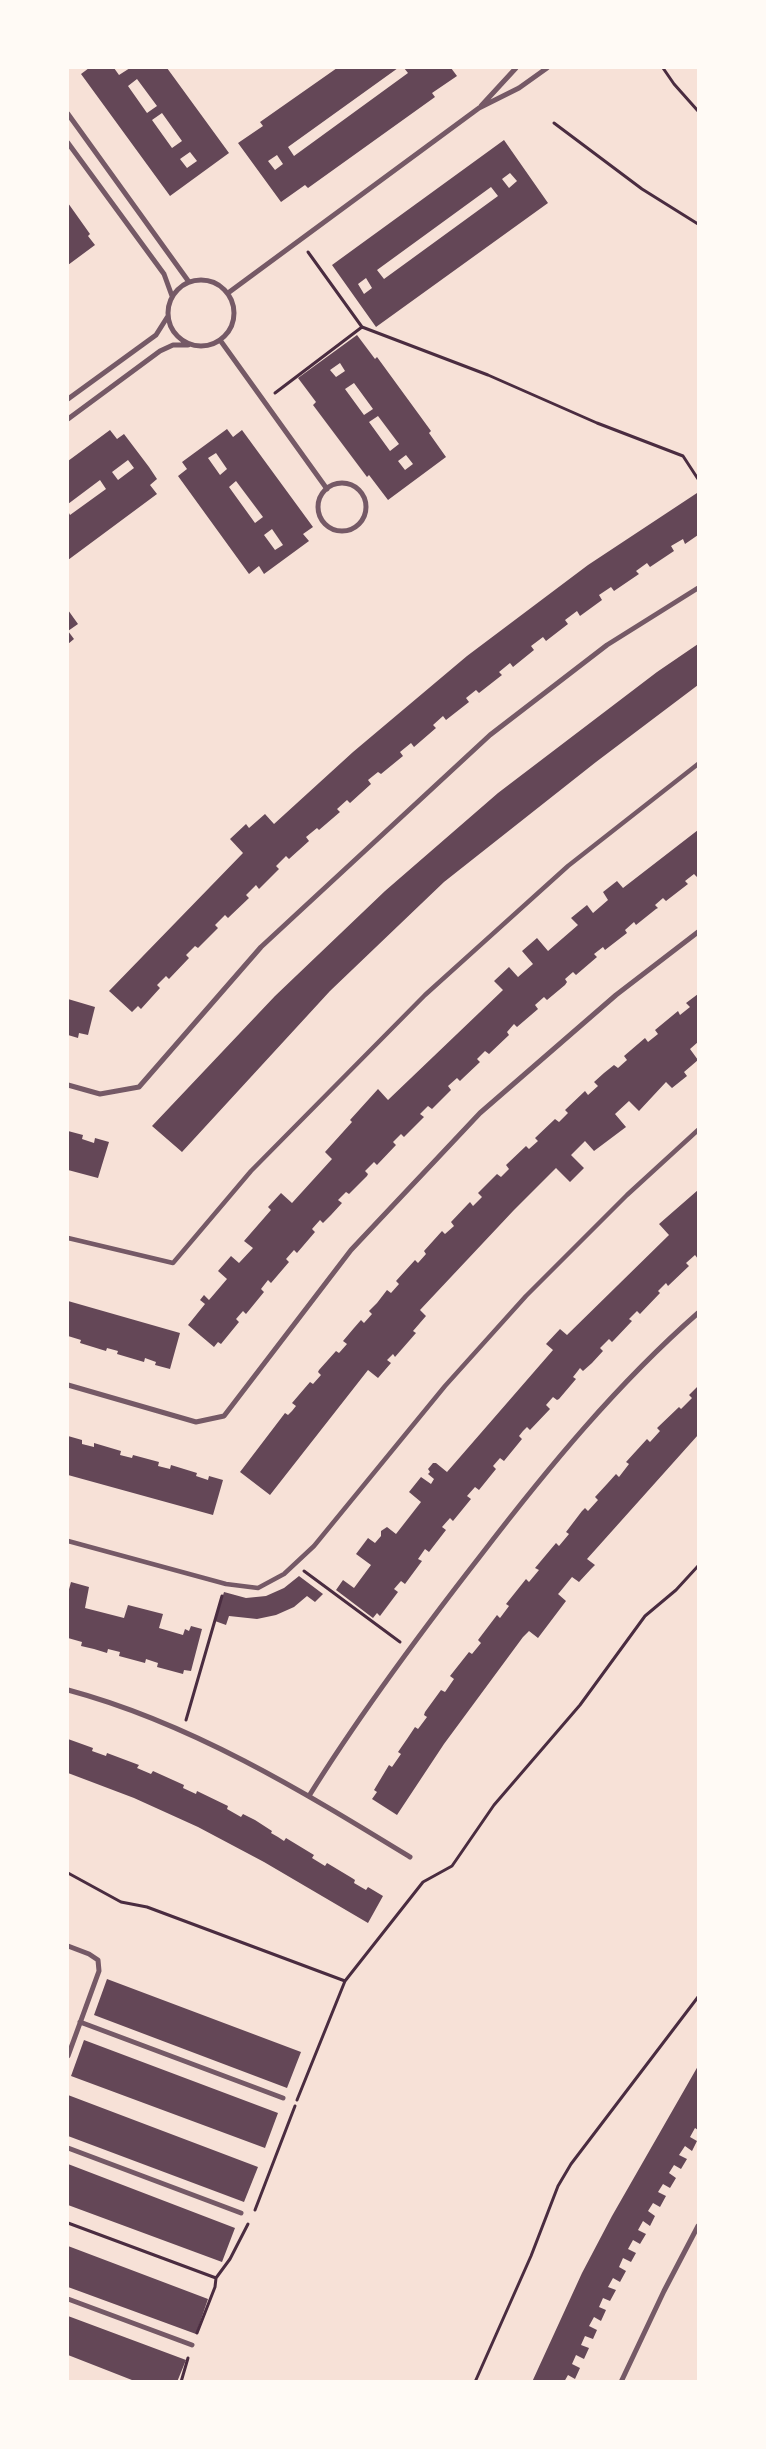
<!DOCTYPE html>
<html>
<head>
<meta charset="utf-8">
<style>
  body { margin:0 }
  #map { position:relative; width:766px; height:2449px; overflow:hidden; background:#f7e1d7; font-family:Manrope,sans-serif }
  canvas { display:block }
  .frame { position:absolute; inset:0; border:69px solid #fffaf5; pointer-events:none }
</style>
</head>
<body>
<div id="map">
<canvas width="766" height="2449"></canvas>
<div class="frame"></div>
</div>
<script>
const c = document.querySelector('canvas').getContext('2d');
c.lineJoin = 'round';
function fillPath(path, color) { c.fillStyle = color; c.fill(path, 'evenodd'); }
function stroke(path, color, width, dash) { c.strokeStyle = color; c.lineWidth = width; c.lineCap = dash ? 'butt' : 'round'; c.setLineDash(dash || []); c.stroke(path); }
fillPath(new Path2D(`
  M89,68H114L119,75L130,68H167L229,153L170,196L81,74ZM137,79L157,106L147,113L128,86ZM162,113L182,141L172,148L152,120ZM190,152L197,161L187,168L180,159Z
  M337,68H398L288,147L294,156L408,73L404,68H451L457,76L432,93L435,97L308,188L305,185L281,202L238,143L263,126L260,122ZM277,155L283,164L275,170L268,161Z
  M504,140L548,203L376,327L332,265ZM510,173L517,181L509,188L502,179ZM491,187L498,196L384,279L377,270ZM366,278L372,288L364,294L358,284Z
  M68,203L90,234L88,236L95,245L68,265Z
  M357,335L375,359L377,357L431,431L429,433L446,457L388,500L369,475L367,477L313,405L316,402L298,378ZM340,363L345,371L336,377L330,370ZM354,383L373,409L364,415L345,389ZM378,416L399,444L390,451L369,422ZM406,455L413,464L405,470L398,461Z
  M227,429L233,437L242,430L313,527L303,534L309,541L264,574L259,566L249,574L178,476L187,469L182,462ZM216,453L227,469L220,475L208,458ZM236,481L263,517L255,523L229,487ZM272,529L283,545L275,550L264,535Z
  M110,430L117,439L124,434L149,467L157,479L150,485L157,494L68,560V511L70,515L106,489L100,480L68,504V461ZM128,460L134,468L118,480L112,472Z
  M697,493L698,496V535L685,544L683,539L671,546L674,551L650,567L647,563L636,571L639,574L614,591L611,587L599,595L602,600L580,616L577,611L565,620L568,624L546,641L543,637L531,646L534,650L513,667L510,663L499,672L502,675L479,693L476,690L466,698L469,702L446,720L443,716L433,725L436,728L414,747L411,743L400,752L403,756L381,774L378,772L368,780L371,784L350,803L347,800L337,809L340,812L319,830L317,828L306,837L309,841L289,859L286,856L276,866L279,869L259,889L256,885L246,895L249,898L228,918L225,915L215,925L218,928L198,948L195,946L186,955L189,958L169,979L166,976L157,985L160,988L141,1009L138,1006L132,1012L109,991L243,853L230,839L246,824L249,828L265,814L274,824L353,752L467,656L588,565Z
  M68,610L78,624L68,631L74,639L68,644Z
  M698,644V685L596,762L444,882L330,991L182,1152L152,1126L275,996L385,891L498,793L657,672Z
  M698,830V876L697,877L694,874L685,881L688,884L666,901L663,898L655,905L658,908L656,909L636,925L634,922L625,930L627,933L605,950L603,947L594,954L597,957L576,975L573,972L565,979L567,982L565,985L547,1000L544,997L535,1005L538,1009L517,1027L514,1024L507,1032L509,1035L489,1054L485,1051L477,1059L480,1062L462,1079L460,1081L457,1078L448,1086L451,1090L432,1109L428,1106L420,1114L424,1117L404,1137L401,1134L393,1142L396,1145L377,1165L374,1162L365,1171L368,1174L367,1176L349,1194L346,1192L338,1200L342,1203L331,1215L323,1223L320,1220L312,1229L315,1232L297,1253L294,1250L286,1259L289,1262L271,1283L268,1280L261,1289L264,1292L246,1314L243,1311L236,1319L239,1322L221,1344L218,1342L214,1347L188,1325L205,1304L200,1300L204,1295L209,1300L227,1279L218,1271L231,1256L239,1263L253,1248L244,1241L271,1210L268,1207L281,1193L292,1203L332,1159L325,1152L352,1122L350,1120L378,1089L388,1100L503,990L494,981L509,967L518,977L533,964L522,951L537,938L548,951L578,925L571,918L587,905L593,913L608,900L603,892L617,881L623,888Z
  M698,994V1042L690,1049L698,1060L684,1072L687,1076L672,1088L666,1082L639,1111L629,1101L615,1114L626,1127L594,1151L585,1141L571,1155L584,1168L570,1182L556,1168L514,1210L420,1310L426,1316L413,1331L416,1333L395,1357L393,1354L387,1360L391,1363L378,1378L368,1370L270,1495L240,1472L285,1413L288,1415L292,1411L296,1406L292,1403L310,1382L313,1384L321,1375L318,1372L319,1370L336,1351L339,1353L347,1344L343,1341L354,1328L361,1320L364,1323L372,1314L369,1311L377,1303L387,1290L391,1293L399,1284L396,1281L415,1260L418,1263L426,1254L424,1251L442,1231L445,1234L454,1226L451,1222L468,1204L470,1202L473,1206L482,1197L478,1193L497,1174L501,1177L509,1169L506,1165L526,1146L529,1149L538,1141L535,1138L555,1119L559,1122L568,1113L565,1110L585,1091L588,1095L598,1086L594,1082L604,1073L614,1065L618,1068L627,1060L624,1056L645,1038L648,1042L658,1034L655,1030L678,1011L680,1015L690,1007L686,1003Z
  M68,999L95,1007L88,1035L79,1033L78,1038L68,1035Z
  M68,1131L83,1135L82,1139L94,1143L95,1138L109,1142L98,1178L68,1170Z
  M698,1190V1259L695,1255L686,1263L689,1266L668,1286L666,1283L658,1291L660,1293L640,1314L637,1311L629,1319L632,1321L614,1340L612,1342L609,1339L600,1348L603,1351L592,1363L583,1371L580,1368L577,1372L573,1377L576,1379L559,1399L557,1400L553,1397L546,1405L550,1409L530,1430L527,1427L523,1431L519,1436L522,1439L504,1461L500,1458L493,1466L496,1469L479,1490L475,1487L467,1496L471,1499L453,1521L450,1518L442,1527L446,1530L429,1552L425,1549L418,1559L422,1561L405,1584L401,1581L394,1589L398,1592L380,1616L377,1613L373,1618L336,1590L343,1580L354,1588L371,1565L356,1554L368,1538L375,1543L381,1536V1531L387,1527L396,1534L421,1502L409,1492L421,1477L431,1484L434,1479L428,1474L430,1472L428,1469L433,1463H436L447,1472L553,1350L546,1344L560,1329L567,1335L669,1235L659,1224Z
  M68,1301L180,1333L170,1369L155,1365L156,1362L145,1358L144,1362L117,1354L118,1351L107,1348L106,1351L80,1343L81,1340L68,1336Z
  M698,1386V1435L587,1559L595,1565L591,1569L579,1582L572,1577L559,1593L558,1594L566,1601L538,1638L529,1631L523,1637L444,1744L397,1815L372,1799L377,1792L374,1790L389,1765L392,1767L401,1754L398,1752L407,1739L415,1727L418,1729L427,1717L424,1715L425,1712L441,1690L445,1692L454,1679L450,1676L469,1652L472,1654L481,1643L478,1640L497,1615L500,1618L509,1606L506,1604L526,1579L529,1582L539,1570L535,1568L556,1543L559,1546L569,1534L566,1532L582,1511L585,1508L588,1511L598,1500L595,1497L607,1484L616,1474L619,1477L629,1464L626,1462L647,1439L650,1442L660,1431L657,1428L679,1407L681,1409L692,1398L689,1395Z
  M68,1436L82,1440V1444L94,1447V1443L121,1451L120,1455L132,1458L133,1455L159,1462L158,1466L170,1469L171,1465L197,1473L196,1476L208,1480L209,1476L223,1480L213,1515L68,1475Z
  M299,1576L323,1594L315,1602L307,1596L294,1607L276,1615L257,1619L229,1616L226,1625L215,1621L224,1592L246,1598L266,1596L284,1588Z
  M71,1582L89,1587L85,1608L124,1618L128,1605L163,1614L159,1628L183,1635L185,1629L189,1631L191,1626L202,1629L191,1671L184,1670L183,1674L157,1667L158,1663L146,1659L145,1663L119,1656L120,1652L108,1649L107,1653L94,1649L81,1646L82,1642L68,1638V1593Z
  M68,1739L93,1748L92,1751L106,1756L107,1753L139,1765L137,1768L151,1774L153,1771L184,1785L183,1788L196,1794L197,1791L228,1806L227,1809L241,1817L243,1814L255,1820L272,1831L271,1833L278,1837L284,1841L286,1838L314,1855L312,1858L325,1866L327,1863L352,1878L355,1880L354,1883L366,1890L368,1887L383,1896L368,1923L264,1862L198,1827L134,1798L68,1773Z
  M107,1979L301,2052L287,2088L94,2015Z
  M84,2040L278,2113L265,2148L71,2076Z
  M698,2066V2130L695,2128L690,2137L697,2141L692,2151L685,2146L679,2155L687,2159L681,2169L674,2165L669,2173L676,2178L670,2188L663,2184L658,2192L666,2196L660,2207L653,2203L648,2211L655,2216L650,2226L643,2221L638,2230L646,2234L640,2244L633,2240L628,2249L636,2253L631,2262L623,2258L619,2267L626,2271L620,2282L613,2278L608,2287L616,2290L610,2301L603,2298L599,2307L606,2310L601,2321L594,2317L589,2326L597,2330L593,2339L585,2336L581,2345L589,2348L584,2359L576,2355L572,2364L580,2368L575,2379L568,2375L564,2382H532L582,2273L612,2216Z
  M68,2095L258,2167L244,2202L68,2136Z
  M68,2164L235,2228L222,2262L68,2205Z
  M68,2246L208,2299L196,2334L68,2287Z
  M68,2316L186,2360L177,2382H137L68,2355Z`), '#644757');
stroke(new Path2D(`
  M663,68L674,84L698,111
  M554,123L642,189L698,224
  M308,252L362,327L488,375L597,423L683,456L698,479
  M275,393L362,327
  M304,1571L400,1642
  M186,1720L222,1596
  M68,1873L121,1902L147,1907L345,1981
  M297,2100L345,1981L423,1882L452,1866L494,1805L580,1705L645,1616L676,1590L698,1566
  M255,2210L295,2106
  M68,2223L216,2278
  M197,2333L215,2287L216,2278L230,2259L248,2224
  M181,2382L188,2358
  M475,2382L531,2256L558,2186L571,2164L698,1997`), '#4a2c40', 3);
stroke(new Path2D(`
  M68,1238L173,1263L251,1171L425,995L568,866L698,764
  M68,1541L226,1584L258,1588L284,1574L314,1546L445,1386L526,1296L627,1195L698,1130`), '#755966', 4.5);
stroke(new Path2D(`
  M481,106L516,68
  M68,114L189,282
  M68,143L164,274L172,296
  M168 313a33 33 0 1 1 66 0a33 33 0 1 1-66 0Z
  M228,293L479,108L519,88L547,68
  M220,340L327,489
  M68,399L156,335L168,316
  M68,419L160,351L173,345H188
  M318 507a24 24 0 1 1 48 0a24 24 0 1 1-48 0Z
  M68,1085L100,1094L139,1087L261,947L490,735L607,645L698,588
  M68,1385L196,1422L224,1416L351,1250L480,1113L616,995L698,932
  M68,1690C191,1723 302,1791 410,1857
  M309,1796C361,1712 421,1632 481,1555C547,1469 617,1384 698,1313
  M68,1946L89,1954L98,1960L99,1971L68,2056
  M80,2022L283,2098
  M68,2148L241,2213
  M68,2299L192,2345
  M621,2382L664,2291L698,2226`), '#755966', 5);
</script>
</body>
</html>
